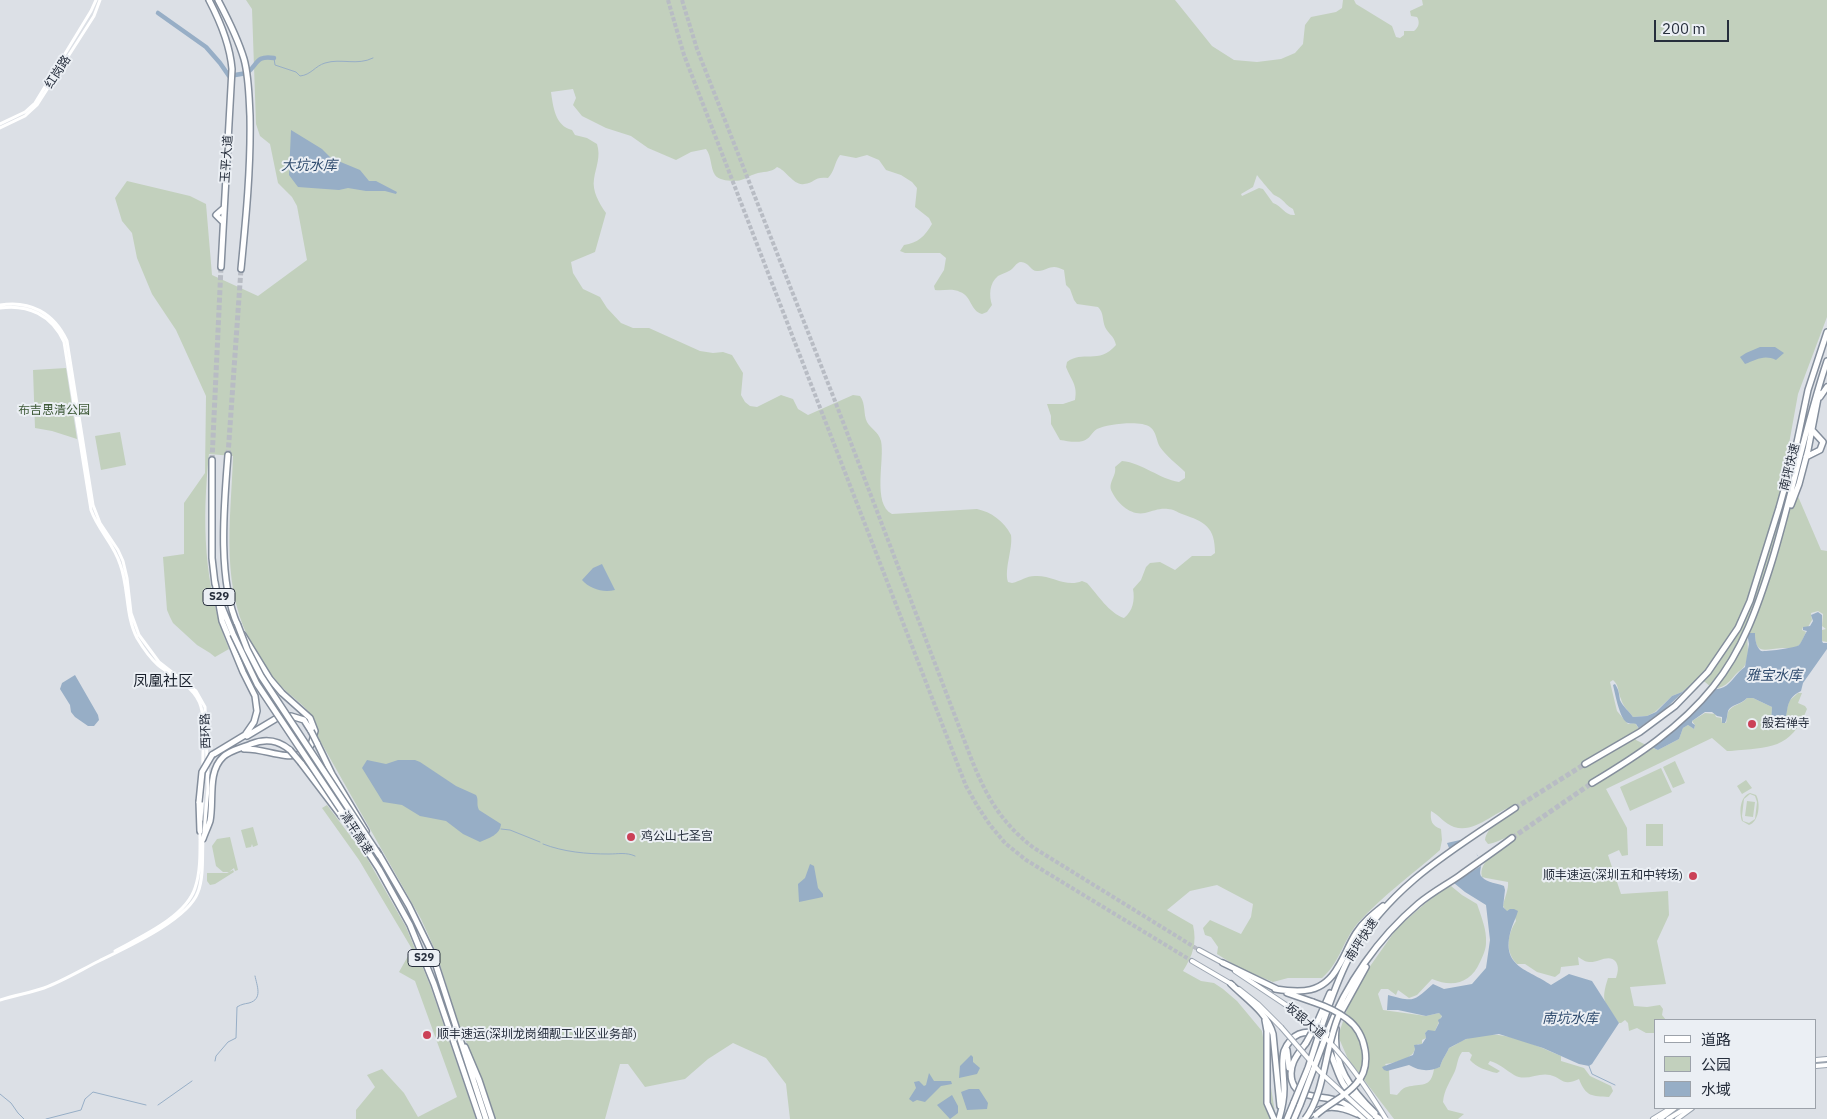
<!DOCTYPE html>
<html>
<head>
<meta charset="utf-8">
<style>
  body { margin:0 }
  #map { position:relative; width:1827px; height:1119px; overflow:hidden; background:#dce0e6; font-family:"IBM Plex Sans","Noto Sans SC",sans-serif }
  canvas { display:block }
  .legend { position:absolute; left:1654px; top:1019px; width:162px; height:90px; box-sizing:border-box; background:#ebeff4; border:1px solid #9ca2aa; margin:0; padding:6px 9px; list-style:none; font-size:15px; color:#262e3c }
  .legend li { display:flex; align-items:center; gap:10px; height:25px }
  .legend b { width:25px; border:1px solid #9ca2aa }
  .scale { position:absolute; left:1654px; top:20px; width:75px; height:22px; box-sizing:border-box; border:2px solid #262e3c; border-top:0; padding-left:6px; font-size:15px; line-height:18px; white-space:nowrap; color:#262e3c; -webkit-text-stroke:4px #ebeff4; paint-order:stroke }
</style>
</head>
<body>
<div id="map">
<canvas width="1827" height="1119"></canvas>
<ul class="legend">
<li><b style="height:6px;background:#fff"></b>道路</li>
<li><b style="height:14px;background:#c2d0bd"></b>公园</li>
<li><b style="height:14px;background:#97aec6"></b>水域</li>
</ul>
<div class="scale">200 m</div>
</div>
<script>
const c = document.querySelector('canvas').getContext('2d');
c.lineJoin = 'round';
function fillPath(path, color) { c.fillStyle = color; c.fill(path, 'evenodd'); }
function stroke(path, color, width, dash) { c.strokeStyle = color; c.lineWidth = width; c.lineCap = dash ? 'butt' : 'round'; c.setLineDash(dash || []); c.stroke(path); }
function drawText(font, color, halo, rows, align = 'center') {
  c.font = font + ' "IBM Plex Sans","Noto Sans SC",sans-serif'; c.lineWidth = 4; c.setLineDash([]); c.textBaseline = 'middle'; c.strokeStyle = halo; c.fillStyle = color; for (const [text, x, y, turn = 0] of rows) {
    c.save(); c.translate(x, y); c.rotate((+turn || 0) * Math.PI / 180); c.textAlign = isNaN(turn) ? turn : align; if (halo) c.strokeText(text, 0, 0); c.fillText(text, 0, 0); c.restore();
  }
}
fillPath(new Path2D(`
  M246,0H1175L1212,46L1234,60L1257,62L1281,59L1295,53L1303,44L1305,25L1311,17L1336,12L1342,8L1343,0H1354L1356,4L1392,26L1396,37L1400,38L1404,35V31H1414C1419,27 1420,22 1417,17L1411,16L1410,11L1423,5L1422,0H1827V317L1798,394L1785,466L1821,550L1827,551V642L1822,641V630L1826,629L1822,626L1823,614L1818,611L1811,613L1812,620L1808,627H1803L1802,630L1806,632C1804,636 1802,643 1798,646C1794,649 1787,648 1782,648C1765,649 1755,656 1755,633H1747C1747,643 1750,656 1745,665C1744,668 1739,671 1737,673C1726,685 1727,686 1711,690L1695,681L1682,692L1672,696L1655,712L1647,716L1633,717C1629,711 1623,707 1621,699C1618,692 1619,685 1613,680L1610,682L1617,711L1628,724L1635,723L1651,747L1658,750L1679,739L1683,728L1688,725L1694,729L1695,725L1692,721L1705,713L1715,714L1716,717L1721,718L1722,723H1726C1727,720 1727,715 1728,712C1731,705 1743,704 1747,698H1753L1772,707L1771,723L1773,724L1784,722L1789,701L1798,693H1802L1798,703L1805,706L1807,709C1791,750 1769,747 1731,751H1727L1712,738L1606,789L1627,828L1628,855L1622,856L1619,850L1608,855L1621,894L1668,891L1669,915L1657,941L1666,984L1630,987L1634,1006L1647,1007L1660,1005L1663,1009L1662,1015L1666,1020H1656V1033H1646L1637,1028L1629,1031L1628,1023L1625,1020L1621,1023H1619C1605,1002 1600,1003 1608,978H1616C1618,972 1619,967 1616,962C1609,953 1598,963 1589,962C1585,962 1582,959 1578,957L1579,965L1561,967L1560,973L1555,977L1537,972L1525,964H1517C1505,952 1507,935 1516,921L1513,910L1506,911L1503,906C1504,899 1509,889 1508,882L1486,878L1482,877C1478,861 1499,850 1510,844L1512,838L1510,836C1502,839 1496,843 1488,844L1485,840C1487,825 1505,819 1517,810L1515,806C1495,810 1476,834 1454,827C1445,824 1439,815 1431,811C1430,821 1432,826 1441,829L1442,840L1440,850C1413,874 1382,896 1357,924C1343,941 1339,964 1322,978H1288L1273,982L1241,969L1217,954L1218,947L1211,937L1205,935L1203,928L1210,920L1241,934L1251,917L1253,904L1217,885L1190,891L1167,910L1193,925C1197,943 1193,955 1183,971L1201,981L1214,983L1223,989L1237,1001L1262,1031L1276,1119H790L786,1084L766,1058L733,1043L708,1059L685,1079L645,1087L628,1064H620L605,1119H495L482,1079L459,1025L436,952L421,919L318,737C319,711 294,701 279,684C270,674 262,662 255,650C219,590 231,521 233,456L209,454C202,520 203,586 229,649L215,657L210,653L197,645L173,623L170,617L167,610L163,557L184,554V503L205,473L206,396L176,330L152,294L137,258L132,233L122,221L115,198L127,181L190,196L206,204L212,275L258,296L307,260L297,206L292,197L278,183L270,144L260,136L256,124L252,9ZM573,89L576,98L573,105L582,116L606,128L631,136L648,148L676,160L691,152L706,149C712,157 710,167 715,175C719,181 735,182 741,180C746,179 750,175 755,174C763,171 771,173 777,167C786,170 794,186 804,184C815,183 814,176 828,178C835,171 834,163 840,155L856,158L867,155L879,160L886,170L901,175L912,182L917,188L915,207L929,218L932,224C925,236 918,243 904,245L900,251L905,253H940L946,258L944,270L934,286L935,290C944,291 952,288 960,292C972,296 970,311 982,314L987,312L992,305C989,296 989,283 998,276C1001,274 1006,273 1009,271C1014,269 1016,262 1021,262C1029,262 1031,272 1038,271C1049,270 1051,263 1064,270L1066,285L1070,289L1074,300L1077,304L1098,307C1104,313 1102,319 1105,327C1108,334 1114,335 1116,345C1099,365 1082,350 1067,362L1066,367C1071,380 1078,385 1075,400L1063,404H1047L1051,416V424L1060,440C1067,441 1075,443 1083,441C1090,439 1091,433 1097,429C1107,424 1141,420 1150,427C1157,432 1156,441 1160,447C1166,456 1177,464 1185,472V478L1179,482C1159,479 1143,463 1122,461L1115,467C1117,476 1107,483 1112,492C1118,504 1131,516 1145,513C1154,511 1159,508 1168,509C1173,509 1177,512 1182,514C1205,522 1215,527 1215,553L1211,556H1192L1175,570L1160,562L1150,563L1146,567L1141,580L1133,589C1135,600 1133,611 1124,618C1109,613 1098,595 1087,583L1082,581C1066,588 1052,575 1035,576C1026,576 1021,581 1012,583L1008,582C1004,569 1013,549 1011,535C1004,521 991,512 977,509L892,514C872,504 885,459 881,441C878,431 871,429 867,422C863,414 866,404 860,396L853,395L808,415L798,409L793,399L781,395L757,407L750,406L745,402L741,395L743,373L732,355L723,352L713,353L700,351L649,328H633L621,323L607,308L600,297L583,289L573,273L571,262L595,252L606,213C599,203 592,191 594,179C596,166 601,157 597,144L587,138L575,135L572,130C555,126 553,106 551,92ZM1257,175C1259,178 1271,192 1274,195C1276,196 1279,197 1281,199C1286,203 1287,206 1293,209L1295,215C1285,216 1282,206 1273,203L1263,189L1259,188L1242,196L1241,194L1253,187Z
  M66,368L77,439L52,431L35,428L33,370Z
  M120,432L126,465L101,470L95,436Z
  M1675,761L1685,783L1673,788L1663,767Z
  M1661,768L1672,792L1630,811L1620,787Z
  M1746,780L1752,788L1742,794L1737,786Z
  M1750,793L1756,795C1761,803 1759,822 1749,825L1742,821C1739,812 1740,796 1750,793ZM1750,794L1755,796L1757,802L1755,819L1749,823L1743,821L1742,816L1744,799Z
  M1747,801L1755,802L1753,817L1745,816Z
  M327,805L367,858L406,927L430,985L476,1119H356V1110L375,1087L367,1075L382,1069L404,1093L418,1117L457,1097L415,981L399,972L412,949L359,860L322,808Z
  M1646,824H1663V846H1646Z
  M253,827L258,845L253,847L252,844L251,847L246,848L241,830Z
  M230,837L238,870L235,871L234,868L229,872H223L216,866L212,846L217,839Z
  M233,870L234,872L215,884L210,885L207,881V873H227Z
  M1451,886L1462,895L1477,904C1481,916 1487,930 1486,943C1486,949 1483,956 1480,962C1471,983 1453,988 1432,979L1417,995L1409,998L1398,990L1396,995L1388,989H1381L1378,994L1383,1010L1426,1016L1439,1013L1442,1015L1435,1031L1430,1032L1429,1030L1425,1033L1426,1038L1422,1040V1044H1418L1415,1047C1416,1058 1395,1063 1385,1064L1389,1070L1390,1094L1397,1095C1400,1092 1402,1088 1407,1087C1421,1083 1431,1089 1434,1069L1440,1067C1442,1059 1446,1055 1449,1048C1455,1046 1460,1041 1466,1039C1496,1026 1533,1044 1561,1056V1061L1584,1068L1590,1076L1611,1086L1613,1091L1609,1097C1592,1096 1586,1097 1579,1079C1562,1087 1563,1078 1550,1075C1538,1072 1526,1082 1514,1075C1506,1070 1500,1064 1490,1061L1488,1064L1500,1071L1497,1073C1487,1071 1476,1067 1470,1060L1472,1055L1469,1052H1462C1457,1059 1458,1063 1455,1071C1450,1082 1444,1090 1443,1102L1448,1110L1464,1114L1458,1119H1394L1348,1059L1338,1036L1354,989L1397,928L1428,901L1445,888Z`), '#c2d0bd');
fillPath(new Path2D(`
  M291,130L322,149L331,158L360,170L369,181H376L397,192L396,194L385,191H366L348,188L339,190L298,187L289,175Z
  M1760,347H1775L1784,353L1776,360C1764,354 1756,360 1745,364L1740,357L1746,353Z
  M602,564L615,590C603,593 590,589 582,580L593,568Z
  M1818,612L1822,615V641L1823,643H1827V649L1803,683L1801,691C1782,700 1791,714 1782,723H1771L1772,707L1753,698H1747C1742,704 1730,705 1728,711C1727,715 1727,720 1725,723H1722V717L1717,716L1712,712H1705L1692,721V723L1695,725L1694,729L1688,725L1683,728L1679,739L1658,750C1645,745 1643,734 1636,724C1634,723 1631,724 1628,723C1620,721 1615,693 1613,685L1615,684C1619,690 1619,694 1620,700C1623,707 1629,711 1633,717L1647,716L1656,712L1672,696L1682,692L1695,681L1711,690C1715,689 1720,689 1724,687C1731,684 1737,672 1745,667L1749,644L1747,633H1755C1755,639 1756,647 1761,651C1763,652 1797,648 1799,645C1802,642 1804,635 1807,631L1803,630V627L1810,626L1813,621L1811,615Z
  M75,675L98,715L99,720L94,726H88L75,717L71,712L70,705L60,689L62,683Z
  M367,760L386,764L398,760H415L420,762L456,786L476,795C479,800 476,804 479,810L501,824C500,835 489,838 480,842L463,834L446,821L420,816L402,805L383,802L362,768Z
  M1460,840H1464C1471,846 1477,853 1481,862C1482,867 1478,874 1482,877C1487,883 1498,883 1504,886L1505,890L1503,907L1507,911L1510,909H1514L1518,911C1516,918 1513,923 1511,930C1500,967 1528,969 1551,985L1569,974L1592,981L1619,1023L1592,1064L1589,1066L1579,1064L1543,1048L1499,1034L1466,1039L1449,1048C1446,1055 1442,1059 1440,1067C1428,1072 1420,1071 1409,1065L1387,1071L1384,1070L1382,1067L1413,1055L1415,1049L1414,1045L1422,1044L1426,1038L1425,1033L1428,1030L1435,1031L1439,1023L1438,1020L1441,1018L1442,1016L1439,1013L1426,1016L1398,1010H1387L1388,995C1414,1002 1413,1002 1433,984L1444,989L1472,984L1486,968L1490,940L1486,905L1465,892L1454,883L1453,858L1447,843Z
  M810,864L814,866L818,888L823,894V897L799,902L798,884L805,878Z
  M971,1055L973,1057V1062L980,1068L977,1074L959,1078L960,1066Z
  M929,1073L934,1081H951L952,1084L941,1086L925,1102L917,1100L913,1102L909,1099L916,1088L914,1082L919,1081L924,1086L926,1085Z
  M969,1089H979L988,1103L987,1109L967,1110L961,1092Z
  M952,1095L958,1106V1113L950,1119L937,1105Z`), '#97aec6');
fillPath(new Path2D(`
  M1697,679L1705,682L1711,687L1719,686L1692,715L1650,750L1648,746L1636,740L1634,736L1636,730L1665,709Z
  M1466,837L1474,840L1477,855L1484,864L1452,884L1447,870L1450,858L1447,850Z`), '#dce0e6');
stroke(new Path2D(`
  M274,58L275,65L296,72L300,76C311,75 315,66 325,63C341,58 357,66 373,58
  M501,829L510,830L540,842
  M543,844C564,852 586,854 609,854C618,854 626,852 635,856
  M215,1061L216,1056L228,1042L236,1038L237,1007C242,1004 244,1004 249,1003C263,999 257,986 255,976
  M1589,1066L1592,1074L1615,1085
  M0,1094L11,1103L18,1113L24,1119
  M158,1105L192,1081
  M46,1119L81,1110L85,1099L93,1092L146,1105`), '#97aec6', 1);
stroke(new Path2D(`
  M158,13L206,47L220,63L229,76L247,73C258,65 255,55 274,58`), '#97aec6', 4.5);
stroke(new Path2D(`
  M668,0L684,55L966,786L978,807L990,825L1005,843L1026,860L1192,961
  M682,0L697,49L835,401L971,758C986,796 1001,823 1034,848L1199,950`), '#b8bcc4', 4, [4, 2]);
stroke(new Path2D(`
  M228,455L241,269
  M212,460L221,267
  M1515,808L1585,764
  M1512,838L1592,783`), '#b8bcc4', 5, [5, 2.5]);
const primary = new Path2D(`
  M1199,950L1223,963
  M1192,961L1233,985
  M1235,971L1298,1013
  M1239,989L1258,1004L1281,1027
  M1816,1060L1827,1059
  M1816,1066L1827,1065
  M1653,1119L1671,1108
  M1660,1119L1675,1108
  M1668,1119L1686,1108
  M1677,1119L1692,1108`);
const highway = new Path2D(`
  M209,0C220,21 230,45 232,69L221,267
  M218,0C228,19 238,39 244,59C249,77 249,98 250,116C251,167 246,218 241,269
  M223,222L216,215L224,208
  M1820,397L1827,387
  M228,455C224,505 217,580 238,626
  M1806,457L1820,450L1823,442L1812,430
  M212,460V558L215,584
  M1791,505L1799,484L1808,450L1819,393
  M222,607L233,634
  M243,635L270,679L282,693L310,718L315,731L311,745
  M291,716L304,720L311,731
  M247,736L277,718
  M317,743L332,774L366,831
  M244,749C263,748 284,760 301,754
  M212,755L245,735L254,722L257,711L255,696L243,672L222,621L215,582
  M301,763L342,817
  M1585,764L1640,732L1675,706L1708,672L1738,628L1750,601L1779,508L1796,447L1808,390L1827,332
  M1592,783C1637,756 1680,728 1713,687C1743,650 1758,606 1772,561C1792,495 1805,427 1827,361
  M199,802L200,831
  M341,810L379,869L410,925L434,984L480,1119
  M203,839C205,833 208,827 210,821C214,801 207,772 223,757C230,750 242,748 251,744C266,738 278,740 290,750
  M377,851L409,906L432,953L486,1119
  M1223,963L1277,989
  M1231,984C1246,999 1267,1012 1273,1034L1280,1106
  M1275,989C1301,993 1323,994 1338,967C1345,956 1349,944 1356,933C1363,922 1373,914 1383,906
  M1287,993L1313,1002
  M1339,1016L1366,967
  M1265,1020L1267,1031V1103L1274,1119
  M1316,1025L1330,993
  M1321,1028C1330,1003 1338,977 1351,954C1391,885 1451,851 1515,808
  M1336,1029C1332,1065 1351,1090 1375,1113
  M1327,1033C1346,984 1378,938 1418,904C1431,893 1446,885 1459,876C1477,863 1495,851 1512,838
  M1306,1043C1297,1055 1288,1065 1292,1081C1294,1088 1298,1092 1305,1094C1316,1098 1328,1097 1339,1101C1350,1105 1356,1112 1365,1119
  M465,1047L479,1080L492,1119
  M1287,1050L1289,1068
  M1308,1117C1323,1103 1340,1106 1357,1114
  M1279,1119C1282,1109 1284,1099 1284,1089C1284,1077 1281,1063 1284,1051C1287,1044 1292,1037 1299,1034C1329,1023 1333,1069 1344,1085C1353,1098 1366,1111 1380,1119
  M1287,1119L1294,1102
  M1294,1119L1300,1105`);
stroke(primary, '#9ca5b1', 6);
stroke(highway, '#848e9c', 8);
stroke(new Path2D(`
  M0,124L25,112L35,103L91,11L96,0
  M0,128L25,116L37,105L94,16L100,0
  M0,305C30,300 54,313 67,341L93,505L100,523L118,550L123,561L127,578L131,613L139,635L159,662L196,691L205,707L208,788L204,833
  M0,308C28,304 52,315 64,342L91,510C98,530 114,544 120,564C129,588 125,615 137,638C143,648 150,658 158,665C173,677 196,687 201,707C206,723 202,750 203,768
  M201,820L204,776
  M115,951C140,937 186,917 195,888C201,871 200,849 200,831
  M0,1000C15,995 30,993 44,988C63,981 81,970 99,961C125,948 188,920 198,892C204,877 202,855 203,839`), '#fff', 3);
stroke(primary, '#fff', 4);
stroke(highway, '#fff', 5);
const primaryBridge = new Path2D(`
  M1298,1013C1337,1044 1360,1077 1386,1119
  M1281,1027L1319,1071L1371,1119`);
const highwayBridge = new Path2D(`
  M237,623L247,649L261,676L379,855
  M233,634L257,684L341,810
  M311,731L317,743
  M290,750L301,763
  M199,802L202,772L212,755
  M1313,1002C1325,1006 1337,1011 1347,1019C1366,1033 1373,1066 1356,1084C1345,1097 1329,1103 1316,1115
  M1306,1043L1316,1025
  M1294,1102L1308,1068L1321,1028
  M1300,1105L1327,1033
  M1305,1119C1325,1094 1325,1046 1339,1015`);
stroke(primaryBridge, '#9ca5b1', 6, []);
stroke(highwayBridge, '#848e9c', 8, []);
stroke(primaryBridge, '#fff', 4);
stroke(highwayBridge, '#fff', 5);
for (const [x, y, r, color] of [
  [1752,724,5,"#cb4157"],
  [631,837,5,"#cb4157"],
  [1693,876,5,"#cb4157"],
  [427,1035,5,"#cb4157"]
]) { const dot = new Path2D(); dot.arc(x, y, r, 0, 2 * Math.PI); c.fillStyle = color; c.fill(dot); stroke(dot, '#ebeff4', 2); }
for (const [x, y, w] of [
  [219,597,32],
  [424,958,32]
]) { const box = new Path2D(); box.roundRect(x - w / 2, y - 8.5, w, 17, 4); c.fillStyle = '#ebeff4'; c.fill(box); stroke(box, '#262e3c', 1); }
drawText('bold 11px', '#262e3c', null, [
  ["S29",219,597],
  ["S29",424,958]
]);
drawText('12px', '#262e3c', '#ebeff4', [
  ["红岗路",58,72,-57],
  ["玉平大道",227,159,-86],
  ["南坪快速",1790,467,-76],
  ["西环路",206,731,-92],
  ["清平高速",356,833,57],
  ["南坪快速",1362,940,-57],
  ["坂银大道",1305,1021,40]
]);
drawText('12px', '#3b5734', '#ebeff4', [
  ["布吉思清公园",54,411]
]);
drawText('12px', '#262e3c', '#ebeff4', [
  ["般若禅寺",1762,724],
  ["鸡公山七圣宫",641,837],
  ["顺丰速运(深圳五和中转场)",1683,876,"right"],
  ["顺丰速运(深圳龙岗细靓工业区业务部)",437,1035]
], 'left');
drawText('italic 14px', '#314d6f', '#ebeff4', [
  ["大坑水库",309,166],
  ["雅宝水库",1774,676],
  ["南坑水库",1570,1019]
]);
drawText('15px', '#19202c', '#ebeff4', [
  ["凤凰社区",163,682]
]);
</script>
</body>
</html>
